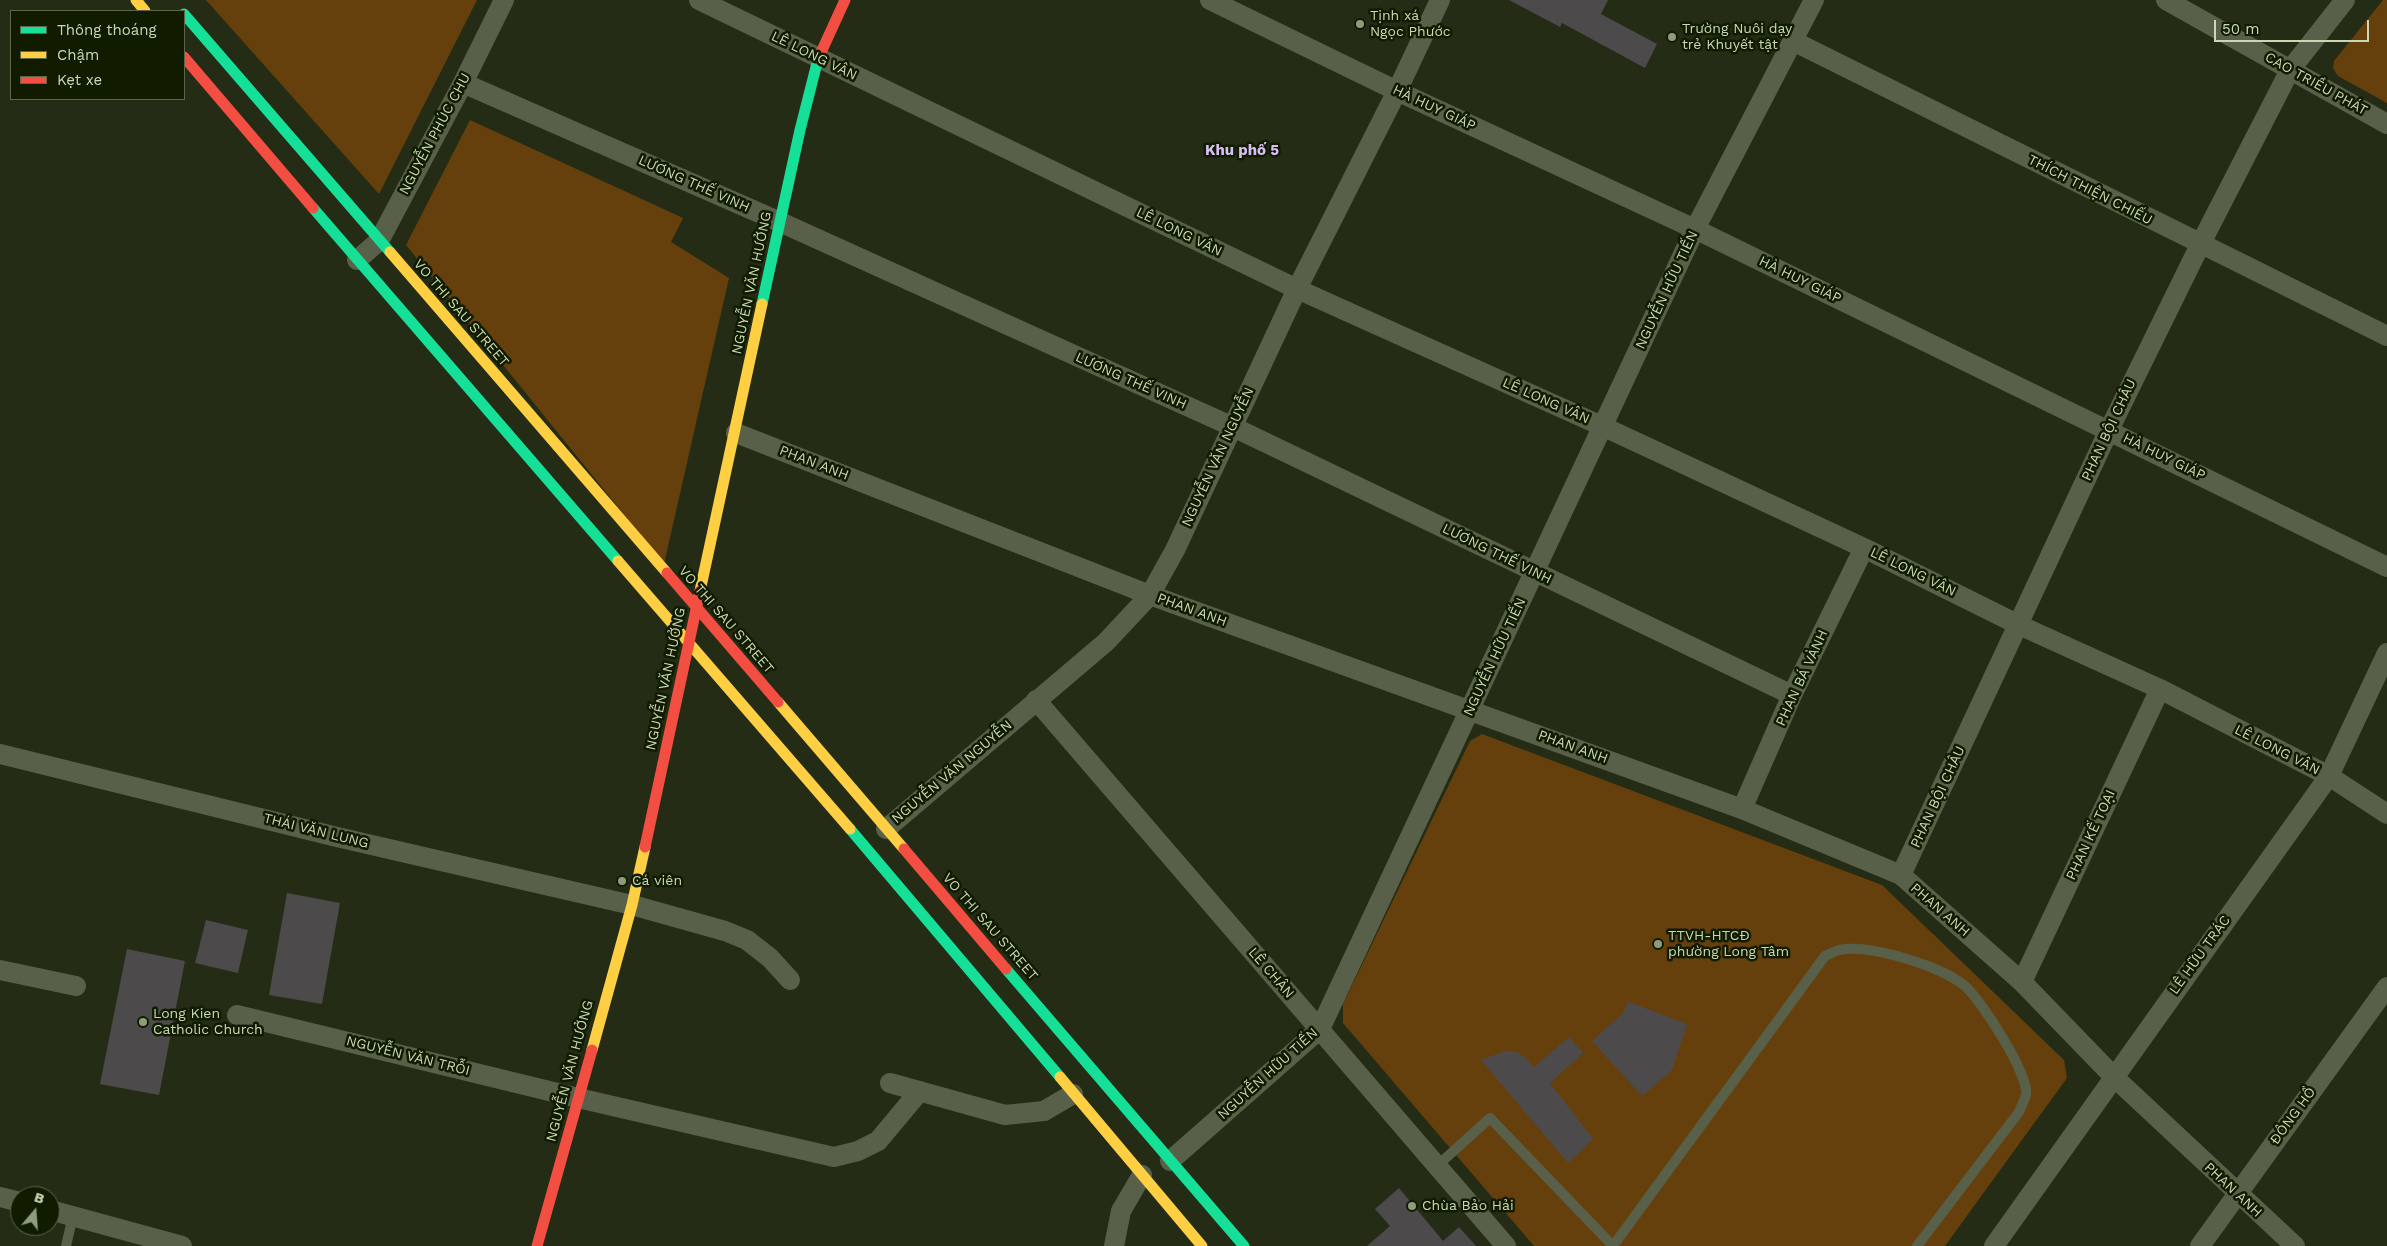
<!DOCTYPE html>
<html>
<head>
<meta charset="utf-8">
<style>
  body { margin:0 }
  #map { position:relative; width:2387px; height:1246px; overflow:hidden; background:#242c16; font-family:"Work Sans",sans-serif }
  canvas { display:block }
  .legend { position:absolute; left:10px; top:10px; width:175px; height:90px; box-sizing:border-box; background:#111b00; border:1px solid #5b6748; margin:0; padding:6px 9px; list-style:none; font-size:15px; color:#c9d8b4 }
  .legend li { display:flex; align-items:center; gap:10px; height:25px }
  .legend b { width:25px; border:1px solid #5b6748 }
  .north { position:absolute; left:10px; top:1186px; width:50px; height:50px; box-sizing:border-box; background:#111b00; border:1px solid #5b6748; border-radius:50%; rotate:18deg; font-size:14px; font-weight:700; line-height:20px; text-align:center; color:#c9d8b4 }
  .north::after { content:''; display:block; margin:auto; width:18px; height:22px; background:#8f9c7d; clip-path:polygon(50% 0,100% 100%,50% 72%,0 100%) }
  .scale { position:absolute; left:2214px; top:20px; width:155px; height:22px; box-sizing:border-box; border:2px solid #c9d8b4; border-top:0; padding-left:6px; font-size:15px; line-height:18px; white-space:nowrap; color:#c9d8b4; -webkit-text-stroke:4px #111b00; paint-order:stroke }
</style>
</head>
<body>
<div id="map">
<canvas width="2387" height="1246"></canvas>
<ul class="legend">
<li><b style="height:6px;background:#16e098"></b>Thông thoáng</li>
<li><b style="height:6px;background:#ffcf43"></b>Chậm</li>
<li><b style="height:6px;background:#f24e42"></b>Kẹt xe</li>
</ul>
<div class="north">B</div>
<div class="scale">50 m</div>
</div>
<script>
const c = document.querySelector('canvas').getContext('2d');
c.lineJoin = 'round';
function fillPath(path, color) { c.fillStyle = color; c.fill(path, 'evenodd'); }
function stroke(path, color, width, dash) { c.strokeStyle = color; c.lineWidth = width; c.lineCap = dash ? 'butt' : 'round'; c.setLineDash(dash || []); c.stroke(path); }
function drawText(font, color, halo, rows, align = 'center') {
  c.font = font + ' "Work Sans",sans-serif'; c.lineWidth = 5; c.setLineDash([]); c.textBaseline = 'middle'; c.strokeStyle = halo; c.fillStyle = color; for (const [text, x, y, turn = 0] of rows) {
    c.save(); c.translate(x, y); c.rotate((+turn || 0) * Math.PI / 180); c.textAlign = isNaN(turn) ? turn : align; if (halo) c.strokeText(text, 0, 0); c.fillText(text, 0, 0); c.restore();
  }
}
fillPath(new Path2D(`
  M206,0H477L379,194Z
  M2383,0H2387V103L2338,76L2333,68L2334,61Z
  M470,120L683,218L671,242L729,278L664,564L406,245Z
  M1482,734L1882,885L2064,1060L2067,1078L1945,1246H1534L1343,1023V1004L1470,741Z`), '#65400c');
fillPath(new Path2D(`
  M1509,0H1608L1601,14L1657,44L1645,68L1562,23L1560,27Z
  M287,893L340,903L322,1004L269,995Z
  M206,920L248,930L238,973L195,963Z
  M127,949L185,961L159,1095L100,1084Z
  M1629,1002L1687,1024L1672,1070L1642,1096L1592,1041L1622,1014Z
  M1569,1037L1583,1053L1550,1083L1593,1139L1568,1163L1481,1060L1505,1051L1516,1052L1525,1057L1534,1067Z
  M1399,1188L1443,1241L1459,1227L1476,1246H1367L1390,1226L1375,1209Z`), '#4d4a4c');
stroke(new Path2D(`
  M1437,1166L1490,1118L1613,1246
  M66,1246L73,1216
  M1613,1246L1825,956C1830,954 1835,951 1839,950C1869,944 1942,966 1965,986C1981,1000 2029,1074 2026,1094C2025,1100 2021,1106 2019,1112L1917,1246`), '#586049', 10);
stroke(new Path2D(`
  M699,0L1297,289L1604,427L1864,548L2019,625L2160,689L2329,776L2387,814
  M1210,0L1397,91L1695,229L2387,567
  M2166,0L2387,124
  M1793,41L2387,336
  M463,83L780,222L1231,426L1792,695
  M357,260L379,241L463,83L504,0
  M736,433L1150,595L1742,809L1901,875L2022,982L2114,1077L2295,1246
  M1036,700L1506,1246
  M0,754L337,837L632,905L725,931L747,940L770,958L790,980
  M1742,809L1792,695L1864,548
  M886,829L1106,642L1150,595L1175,550L1297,289L1397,91L1440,0
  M1901,875L2109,430L2200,245L2290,70L2345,0
  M0,970L76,986
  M2022,982L2160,689
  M237,1015L578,1098L834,1157L858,1151L878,1141L919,1092
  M890,1083L1005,1115L1044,1111L1073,1094
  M1170,1161L1320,1029L1695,229L1814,0
  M0,1197L20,1202
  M50,1210L182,1246
  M1114,1246L1121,1211L1142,1175
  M1994,1246L2329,776L2387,653
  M2200,1246L2387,987`), '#586049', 20);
stroke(new Path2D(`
  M184,14L390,252
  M313,208L618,561
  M762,304L800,130L818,59
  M850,829L1060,1077
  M1006,969L1244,1246`), '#16e098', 11);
stroke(new Path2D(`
  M136,0L145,11
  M390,252L667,573
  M618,561L850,829
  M700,591L762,304
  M778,702L904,849
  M592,1050L632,905L645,847
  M1060,1077L1202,1246`), '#ffcf43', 11);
stroke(new Path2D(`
  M184,57L313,208
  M818,59L845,0
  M667,573L778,702
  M645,847L700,591
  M904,849L1006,969
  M537,1246L592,1050`), '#f24e42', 11);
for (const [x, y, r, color] of [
  [1360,24,5,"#8f9c7d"],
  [1672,37,5,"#8f9c7d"],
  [622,881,5,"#8f9c7d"],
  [1658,944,5,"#8f9c7d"],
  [143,1022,5,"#8f9c7d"],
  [1412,1206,5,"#8f9c7d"]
]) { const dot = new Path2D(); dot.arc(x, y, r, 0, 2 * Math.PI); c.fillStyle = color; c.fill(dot); stroke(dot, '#111b00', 2); }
drawText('14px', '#c9d8b4', '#111b00', [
  ["Tịnh xá",1370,16],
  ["Ngọc Phước",1370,32],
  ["Trường Nuôi dạy",1682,29],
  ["trẻ Khuyết tật",1682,45],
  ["Cá viên",632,881],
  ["TTVH-HTCĐ",1668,936],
  ["phường Long Tâm",1668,952],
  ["Long Kien",153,1014],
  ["Catholic Church",153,1030],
  ["Chùa Bảo Hải",1422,1206]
], 'left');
drawText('14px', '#c9d8b4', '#111b00', [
  ["LÊ LONG VÂN",814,56,26],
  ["CAO TRIỀU PHÁT",2316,84,29],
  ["HÀ HUY GIÁP",1434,108,25],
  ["NGUYỄN PHÚC CHU",435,134,-62],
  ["LƯƠNG THẾ VINH",694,184,24],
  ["THÍCH THIỆN CHIẾU",2090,190,27],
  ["LÊ LONG VÂN",1179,232,26],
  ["HÀ HUY GIÁP",1800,280,26],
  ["NGUYỄN VĂN HƯỞNG",752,283,-78],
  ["NGUYỄN HỮU TIẾN",1667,290,-65],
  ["VO THI SAU STREET",461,313,49],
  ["LƯƠNG THẾ VINH",1131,381,24],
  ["LÊ LONG VÂN",1546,401,24],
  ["PHAN BỘI CHÂU",2109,430,-65],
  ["NGUYỄN VĂN NGUYỄN",1218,457,-65],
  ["HÀ HUY GIÁP",2164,457,26],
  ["PHAN ANH",814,463,21],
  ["LƯƠNG THẾ VINH",1497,554,26],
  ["LÊ LONG VÂN",1913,572,26],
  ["PHAN ANH",1192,610,20],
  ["VO THI SAU STREET",726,620,49],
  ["NGUYỄN HỮU TIẾN",1495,657,-65],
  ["PHAN BÁ VÀNH",1802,678,-65],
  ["NGUYỄN VĂN HƯỞNG",666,679,-78],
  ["PHAN ANH",1573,747,20],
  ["LÊ LONG VÂN",2277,750,27],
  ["NGUYỄN VĂN NGUYỄN",952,772,-40],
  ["PHAN BỘI CHÂU",1938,797,-65],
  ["THÁI VĂN LUNG",316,831,14],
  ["PHAN KẾ TOẠI",2091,835,-65],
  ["PHAN ANH",1940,910,41],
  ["VO THI SAU STREET",990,927,49],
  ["LÊ HỮU TRÁC",2200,955,-54],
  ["LÊ CHÂN",1271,973,49],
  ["NGUYỄN VĂN TRỖI",408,1056,14],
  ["NGUYỄN VĂN HƯỞNG",570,1071,-75],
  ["NGUYỄN HỮU TIẾN",1268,1074,-42],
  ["ĐÔNG HỒ",2293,1116,-54],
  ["PHAN ANH",2233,1190,43]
]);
drawText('bold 15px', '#d8bef5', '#111b00', [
  ["Khu phố 5",1242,151]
]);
</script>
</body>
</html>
